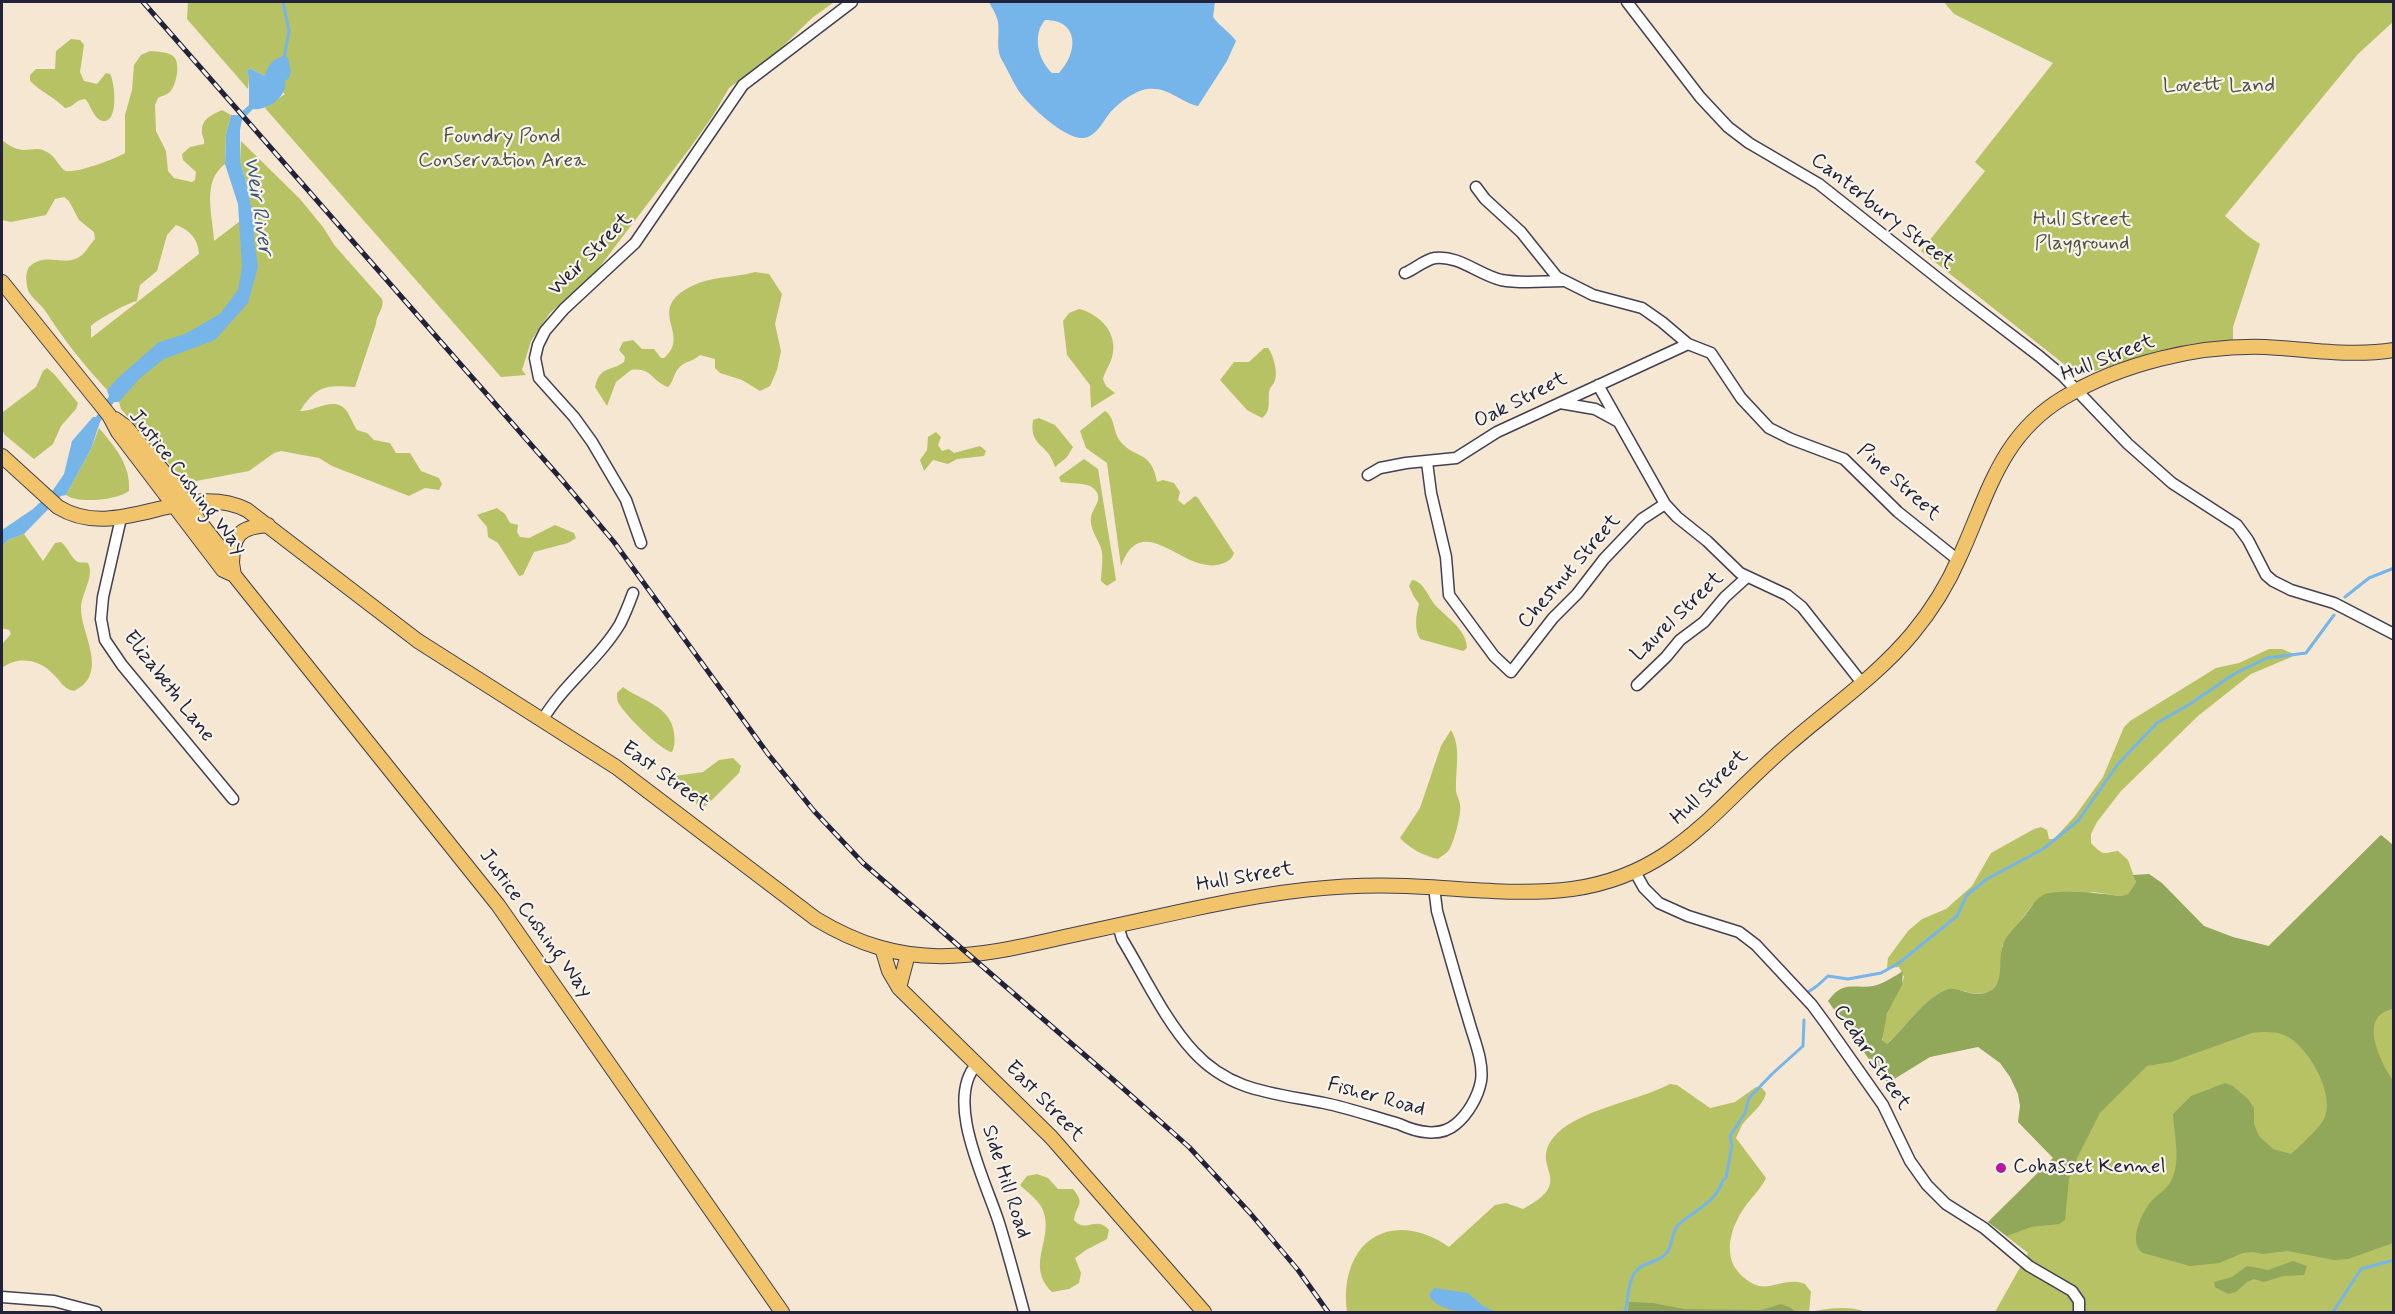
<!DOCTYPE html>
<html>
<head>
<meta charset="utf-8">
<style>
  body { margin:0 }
  #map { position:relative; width:2395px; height:1314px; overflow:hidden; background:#f5e7d2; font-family:Mynerve,sans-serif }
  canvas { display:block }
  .frame { position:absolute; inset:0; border:3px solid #22223b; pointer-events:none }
</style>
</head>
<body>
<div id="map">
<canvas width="2395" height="1314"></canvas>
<div class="frame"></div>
</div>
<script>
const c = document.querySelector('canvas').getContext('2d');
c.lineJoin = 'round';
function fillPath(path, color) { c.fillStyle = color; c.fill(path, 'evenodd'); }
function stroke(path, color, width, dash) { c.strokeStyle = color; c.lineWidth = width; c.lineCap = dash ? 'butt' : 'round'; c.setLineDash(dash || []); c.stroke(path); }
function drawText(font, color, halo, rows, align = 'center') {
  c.font = font + ' Mynerve,sans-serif'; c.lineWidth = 4.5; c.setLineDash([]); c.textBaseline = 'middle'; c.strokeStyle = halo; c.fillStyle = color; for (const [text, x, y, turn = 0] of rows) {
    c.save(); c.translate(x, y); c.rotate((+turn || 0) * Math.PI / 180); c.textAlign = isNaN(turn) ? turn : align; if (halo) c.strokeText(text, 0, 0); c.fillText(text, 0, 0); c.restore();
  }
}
fillPath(new Path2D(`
  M188,2H834L812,18L776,53L729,88L714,114L690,148L595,273L550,313L531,341L522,370L526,375L501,377L265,108L285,94L265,76L249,68L247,72L249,78L248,89L187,19Z
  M1944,2H2393L2394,21L2358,54L2225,216L2248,236L2260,244L2233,327V340L2191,344L2157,351L2083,375L2074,372L1921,251L1985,171L1975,162L2053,63L1954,14Z
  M71,39L80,40L84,45L80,72L84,81L97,84L106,73L110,74C115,82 119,123 103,121C93,119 91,104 85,99C76,99 73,108 65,108C54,97 41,92 30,81V75L36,69H55L56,51Z
  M150,51C157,52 168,51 174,57C181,64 176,90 167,94C164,96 161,96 158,98L155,105L156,131L166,151L168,171L174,178L192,182L195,180L196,172L183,160L182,154L190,147L204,144C205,137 201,136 202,130C202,118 214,114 222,110L231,115L226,135L225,164C201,182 213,215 214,241L252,212L247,185L240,161L241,141L300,199L323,227L335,246L382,299C385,308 376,315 376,324L355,387C326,385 317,385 300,411C313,412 334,396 345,409C350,414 352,423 357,430L367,433L374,440L390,443L396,453H410L421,471L439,478L442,484L439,490L425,488L409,496L332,466L319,458L281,451L274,453L249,471L191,482L178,474L121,409L119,402L120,400L110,388L107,390C84,365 64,340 46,312C41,304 31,298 28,290C26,282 25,274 29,267C46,251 63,267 79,257C85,254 90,244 95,239L94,232L79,220L69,201L64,197L55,199L46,215L11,222L2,220V140C6,143 12,148 18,149C27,152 36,146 45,151C55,155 57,164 64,170C71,176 117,158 125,153V115L132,90L134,65L141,55ZM176,225C190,230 198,239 199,254L91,338V326C95,321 131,301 137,301L140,285L157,271L167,235Z
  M755,272L769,274L782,294L775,324L781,351L777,370L770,386L760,391L742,380L720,373L715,368V359L700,355C693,362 683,361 678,369C673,375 674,381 668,387C652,382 652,367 631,370L616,382L607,406L595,387C600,365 611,372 624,362L625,357L619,350L623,342L633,340L642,349H654L661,358H664C693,334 643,310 692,286C711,276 734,278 755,272Z
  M1079,309C1100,314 1119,334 1112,357C1110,365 1105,371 1103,379L1106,386L1115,393L1091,408L1090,385L1067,355L1063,321L1069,313Z
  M1264,348H1268C1273,354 1278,371 1275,380C1274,385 1270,386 1269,392C1268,403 1271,411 1262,418L1247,410L1220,380L1234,362H1249Z
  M47,368L54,374L78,403L76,409L61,426L53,444L34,459L5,435C0,427 1,421 3,412L36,387L43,371Z
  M1105,411C1115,417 1113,432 1120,441C1135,460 1151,449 1157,482L1163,480L1174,483L1180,492L1178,500L1184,505L1195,496L1198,498L1234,553C1232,559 1228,562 1221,564C1184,576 1143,507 1121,566L1107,463L1086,448L1080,431Z
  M1039,418L1055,425L1073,447L1067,457L1055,467C1048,442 1029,448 1033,420Z
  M99,428C115,447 131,465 129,491C118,500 77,504 66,495L91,449Z
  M936,432L941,437L938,445L942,451L949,449L954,453L980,446L986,451L984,456L957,459L948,464L933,460L924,471L920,460L927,450L928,437Z
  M1084,459L1098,469L1116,580L1107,586L1101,581C1101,571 1104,558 1101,548C1098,539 1089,528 1091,517C1093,507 1105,498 1093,488C1086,482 1070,484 1061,482L1059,477Z
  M497,508L505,514L510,523L518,525L517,532L520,537L529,538L555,525L574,533L576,538L568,543L534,552L523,575L519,576L498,543L488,537L487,527L477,515Z
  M24,534L43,561L55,543L61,542C67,546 72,560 78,562C81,563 85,562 88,563C95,577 81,593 81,609C81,634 110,674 74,691C63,689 61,681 53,674C39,659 18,656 2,668V644L11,634L9,630L2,628V547L8,540Z
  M1412,580C1425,582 1428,598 1437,607C1448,618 1467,631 1467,648L1463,651L1420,639C1414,630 1416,614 1419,604L1413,595L1409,586Z
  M2269,649H2282L2296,655L2251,674L2198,716L2121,791L2097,822L2091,834V843C2105,857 2102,853 2118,851L2128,860L2136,882L2128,894L2121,896L2093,892L2032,905L2002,946L2001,977L1993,989C1973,1002 1960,983 1943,991C1925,999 1902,1030 1887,1044L1883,1042C1878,1020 1898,998 1904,977L1899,967L1887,968L1888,958L1908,931L1922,919L1946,909L1972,886L1991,853L2034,829L2041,827L2047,830L2049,839H2054L2075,816L2103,777L2124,727L2130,721L2216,668L2239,663Z
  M623,687C642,701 671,706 674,733C675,740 675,746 672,752C661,751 623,713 618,702C617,699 617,696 617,693Z
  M1451,730C1461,747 1456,766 1456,786C1455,793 1459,798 1460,804C1462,812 1454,843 1449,850C1446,854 1441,856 1438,859C1424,856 1409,848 1400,838L1420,808L1441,746Z
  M733,758L741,766L739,773L707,805L702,807L697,804L671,783L675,776L703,772L719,760Z
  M2381,835L2393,845V1312H1995L2028,1253L1988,1222Z
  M1670,1084L1677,1085L1710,1108L1735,1102L1756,1087L1762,1088L1766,1093C1763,1106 1750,1114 1742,1125C1740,1129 1738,1134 1736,1138L1766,1178C1762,1187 1753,1196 1747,1204C1734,1221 1724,1246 1734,1266C1739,1275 1749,1283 1759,1286C1774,1289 1787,1277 1805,1284L1811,1292L1809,1312C1827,1309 1848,1305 1865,1312H1347C1338,1244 1389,1206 1449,1247L1495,1205L1506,1203L1523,1209C1578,1180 1529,1169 1553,1138C1575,1110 1638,1101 1670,1084Z
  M1037,1174L1048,1178L1058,1189H1073C1086,1205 1076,1204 1074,1220C1086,1234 1096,1215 1109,1230L1107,1239L1086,1250L1075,1258L1081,1273L1079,1283L1069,1289L1052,1292C1024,1264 1056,1238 1042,1208C1037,1199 1027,1192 1020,1185L1027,1176Z`), '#b7c264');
fillPath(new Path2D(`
  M2381,835L2393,845L2394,1009C2357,1014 2380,1062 2393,1080V1243L2348,1259L2334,1260L2288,1251L2263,1254L2253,1252L2243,1253L2219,1263L2190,1266L2143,1253C2129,1244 2139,1219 2147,1207C2153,1196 2167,1191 2172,1179C2181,1160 2174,1135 2173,1114L2191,1096L2225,1083L2233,1086L2248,1099L2254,1108V1124L2259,1136L2273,1149L2291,1154C2300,1146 2321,1127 2325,1117C2335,1093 2307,1044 2284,1035C2275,1031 2262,1032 2252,1033L2171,1062L2147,1066L2100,1113L2077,1158L2069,1179L2065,1220L2059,1224L2031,1227L2007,1236L1988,1222L2053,1158L2018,1122L2020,1106L2018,1094L2010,1077L2000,1063L1978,1047L1930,1057L1891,1081H1886L1878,1072L1828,1001C1845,978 1854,991 1877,985C1886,982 1895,976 1903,971L1902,985L1887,1014L1882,1040L1887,1044C1905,1028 1921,1002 1943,991C1959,982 1972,1003 1993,989C2005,976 1997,961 2003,945C2006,935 2016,927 2022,919C2029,911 2034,900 2043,895C2055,888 2107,894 2121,896L2128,894L2136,882L2133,875L2149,874L2162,883L2204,926L2233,937L2269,946Z
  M2293,1261L2307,1266L2304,1275L2283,1276L2264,1282L2254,1279L2247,1282L2236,1292L2228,1294L2215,1287L2214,1282L2232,1277L2247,1266L2268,1270Z
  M1629,1302L1653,1303L1684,1309L1761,1310L1781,1304L1791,1308L1796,1312H1628Z`), '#91a85a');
fillPath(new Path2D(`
  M989,2H1215L1213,17C1220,27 1229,31 1236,41L1227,61L1198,106C1180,102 1168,86 1147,89C1134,91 1117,104 1109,114C1103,122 1098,132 1088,137C1070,145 1031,107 1021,94C1014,85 1009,72 1003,62C995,49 1000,37 998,22C997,15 992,8 989,2ZM1045,20C1080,20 1078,53 1059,73H1052C1038,60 1032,35 1045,20Z
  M285,56L288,58L291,73L289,78L285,81C288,96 268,111 253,109L242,120L240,130V161L247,185L254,221V238L258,267L248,303L215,340L164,359L139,379L119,402H114L100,422L91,449L66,495L61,496L24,534L8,540L2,547V530L33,509L53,490L64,474L72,441L93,417H96L109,396L107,390L119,377L159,342L185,334L220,314L238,290L242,267L238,204L225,164L226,135L231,115H238L249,105V78L247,72L249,68L265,76C268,65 273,58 285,56Z
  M1434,1288L1468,1293L1483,1306L1496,1312C1476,1313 1437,1314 1429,1295Z`), '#76b5e9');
stroke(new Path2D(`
  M283,2L289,31L284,58
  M2345,597L2369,578L2394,568
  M1808,992L1817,986L1828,976L1848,979L1881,973L1899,963L1957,916L1967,895L1987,879L2043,849L2078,821L2118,764L2157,723L2190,704L2234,674L2267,658L2306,653L2334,615
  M1625,1312C1629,1299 1627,1279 1638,1269C1644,1263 1656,1262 1662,1257C1674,1249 1670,1234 1678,1225C1694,1210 1716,1203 1723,1180L1726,1178L1732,1145L1730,1136L1745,1113L1749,1098L1772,1074L1803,1046L1804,1020
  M2333,1312L2361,1269L2394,1260`), '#76b5e9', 3);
const minor = new Path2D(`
  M1627,2L1700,97L1728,127L1749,143L1819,184L1954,291L2039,356L2063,376L2128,444L2172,483L2237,525L2248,540L2266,575L2273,581L2291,590L2334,603L2394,634
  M1476,187L1485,199L1521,232L1557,277L1593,295L1642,308L1662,322L1688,344L1711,353L1741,398L1769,428L1791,439L1844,459L1898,512L1958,560
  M1405,273C1415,269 1424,260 1435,258C1459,255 1479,275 1501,280C1522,284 1542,281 1563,281
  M1598,385L1665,504L1677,517L1707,541L1740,573L1787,595L1802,607L1862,683
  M1560,403L1595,409L1619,422
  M1427,462L1431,493L1446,557L1449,595L1494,656L1511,672L1553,618L1577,594L1604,559L1642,519L1665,504
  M1368,475L1380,468L1406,463L1456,458L1497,432L1688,344
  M121,518L103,597L101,619L105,640L122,665L233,799
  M641,543L626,500L592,442L574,417L539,378L535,358L538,345L545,331L564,309L635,243L743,85L852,2
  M1637,685L1666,657L1680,640L1704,622L1725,597L1747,577
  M543,719C564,684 599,659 620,624C625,614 629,604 633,593
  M1635,872L1644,888L1659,903L1688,916L1739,932L1756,945L1812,1005L1826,1024L1883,1105L1910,1161L1927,1185L1946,1204L1984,1228L2029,1266L2072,1291L2079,1301V1312
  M1118,925L1122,939C1144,975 1165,1021 1194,1052C1231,1092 1274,1093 1324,1103C1349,1108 1374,1117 1399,1124C1416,1132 1440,1138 1456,1124C1468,1114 1478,1097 1481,1081C1484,1061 1473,1037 1468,1018C1457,982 1447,946 1437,911L1434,887
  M977,1064C943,1100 987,1184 999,1223C1008,1252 1016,1283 1024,1312
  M2,1297L54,1301L96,1312`);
const major = new Path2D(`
  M2,282L109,415L118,432L223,570L234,575L498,905L782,1312
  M115,419L126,427L168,477L199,521L232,563L234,575
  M2,456L58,507C118,544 184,479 247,510L418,641L616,767L816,919C904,972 969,959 1064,937C1111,927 1159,916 1207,906C1274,892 1339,883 1407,886C1462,888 1518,896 1572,889C1675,875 1716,806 1789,744C1830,708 1876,677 1912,634C1932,610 1948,584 1960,556C1988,495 2000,436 2063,398C2122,363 2197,345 2265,347C2308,349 2350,357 2394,350
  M232,563C233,535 239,527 268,525
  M882,948L889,971L899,988L1051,1137L1204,1312
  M899,988L908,954`);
stroke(minor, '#424052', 13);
stroke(major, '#424052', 16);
stroke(minor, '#fff', 10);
stroke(major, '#f1c36a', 14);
const rail = new Path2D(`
  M143,2L562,480L614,542L768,754L814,811L863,863L1117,1083L1189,1147L1250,1213L1298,1270L1328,1312`);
stroke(rail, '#22223b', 5);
stroke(rail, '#f7f3e8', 3, [9]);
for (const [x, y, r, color] of [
  [2001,1168,6,"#b5179e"]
]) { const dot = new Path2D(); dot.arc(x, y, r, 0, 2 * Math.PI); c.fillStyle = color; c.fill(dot); stroke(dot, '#f7f3e8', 2); }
drawText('21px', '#4f5247', '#f7f3e8', [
  ["Lovett Land",2219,87],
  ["Foundry Pond",502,138],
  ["Conservation Area",502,162],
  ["Hull Street",2082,221],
  ["Playground",2082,245]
]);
drawText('21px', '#22223b', '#f7f3e8', [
  ["Canterbury Street",1882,212,38],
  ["Weir Street",591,255,-45],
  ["Hull Street",2108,359,-21],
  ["Oak Street",1521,401,-27],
  ["Justice Cushing Way",187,483,52],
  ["Pine Street",1898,483,42],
  ["Chestnut Street",1570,572,-49],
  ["Laurel Street",1678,617,-44],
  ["Elizabeth Lane",168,687,52],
  ["East Street",665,777,36],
  ["Hull Street",1710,788,-44],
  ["Hull Street",1245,878,-10],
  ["Justice Cushing Way",535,924,54],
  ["Cedar Street",1871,1058,56],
  ["Fisher Road",1376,1098,15],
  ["East Street",1044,1102,46],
  ["Side Hill Road",1005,1182,72]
]);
drawText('21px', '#22223b', '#f7f3e8', [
  ["Cohasset Kennel",2013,1168]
], 'left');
drawText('italic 22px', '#3f5578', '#f7f3e8', [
  ["Weir River",257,206,81]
]);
</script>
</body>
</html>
